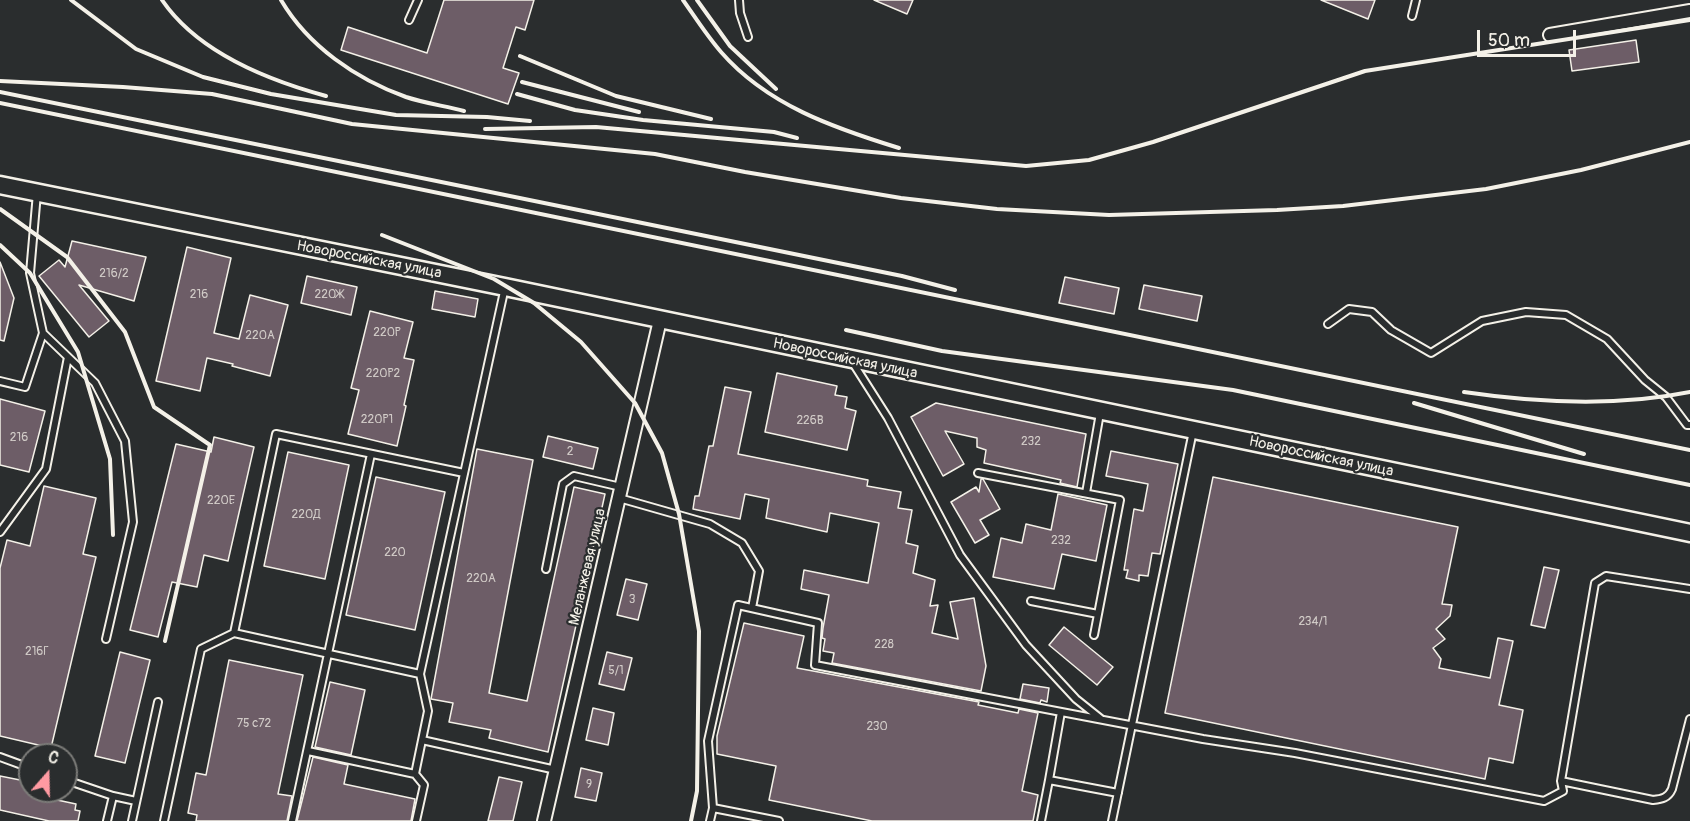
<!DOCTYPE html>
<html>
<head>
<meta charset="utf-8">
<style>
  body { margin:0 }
  #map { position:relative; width:1690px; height:821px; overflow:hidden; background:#2a2d2e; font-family:Pangolin,sans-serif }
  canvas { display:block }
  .north { position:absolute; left:18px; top:743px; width:60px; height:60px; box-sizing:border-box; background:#2a2d2e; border:2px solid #7b7b78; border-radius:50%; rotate:20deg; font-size:16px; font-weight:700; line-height:24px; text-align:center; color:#f4f1e8 }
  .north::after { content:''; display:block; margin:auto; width:21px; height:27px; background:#ff9aa2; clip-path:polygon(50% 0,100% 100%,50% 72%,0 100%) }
  .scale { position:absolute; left:1477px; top:30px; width:99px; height:27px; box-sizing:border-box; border:3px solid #f4f1e8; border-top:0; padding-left:8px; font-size:18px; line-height:21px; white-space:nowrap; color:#f4f1e8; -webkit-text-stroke:4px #2a2d2e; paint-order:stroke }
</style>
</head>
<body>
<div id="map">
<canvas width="1690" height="821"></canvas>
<div class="north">С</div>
<div class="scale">50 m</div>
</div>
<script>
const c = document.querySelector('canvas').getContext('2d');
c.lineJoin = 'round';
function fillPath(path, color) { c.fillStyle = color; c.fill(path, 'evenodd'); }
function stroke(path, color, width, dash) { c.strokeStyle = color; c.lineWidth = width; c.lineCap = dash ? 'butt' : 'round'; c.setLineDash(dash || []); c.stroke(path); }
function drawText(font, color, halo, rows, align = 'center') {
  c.font = font + ' Pangolin,sans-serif'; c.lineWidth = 4.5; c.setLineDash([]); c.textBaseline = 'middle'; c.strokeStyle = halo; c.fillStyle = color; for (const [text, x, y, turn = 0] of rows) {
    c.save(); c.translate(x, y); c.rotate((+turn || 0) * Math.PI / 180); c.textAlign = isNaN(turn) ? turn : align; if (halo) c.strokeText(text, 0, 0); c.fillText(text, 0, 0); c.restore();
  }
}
const building = new Path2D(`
  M444,0H534L525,30L516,27L503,68L519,73L508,104L341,50L348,27L427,53Z
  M874,0H913L907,14Z
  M1321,0H1375L1368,19Z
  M1636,40L1639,62L1572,71L1569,50Z
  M72,241L146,257L134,301L79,285L109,321L89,337L39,276L59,260L65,267Z
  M187,247L231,258L214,333L239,339L250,295L288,305L270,376L232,366L233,364L207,358L200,391L156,381Z
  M0,262L14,298L4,341L0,340Z
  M307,276L357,287L351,315L301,303Z
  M1065,277L1119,288L1114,314L1059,303Z
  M1144,285L1202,296L1197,321L1139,309Z
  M435,291L478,299L475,317L432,309Z
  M370,311L413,322L404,358L414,360L404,405L406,406L397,446L348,434L359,390L351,388Z
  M777,373L837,386L835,395L847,397L845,408L856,411L847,450L765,432Z
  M725,387L751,392L738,454L868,480L867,486L901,492L898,508L912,510L906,543L918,546L913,573L935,580L930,606L938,605L932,633L958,639L950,602L974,598L986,666L981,691L832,663L834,653L823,651L825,639L822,638L823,628L829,595L801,589L804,570L868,583L879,523L830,513L827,532L766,518L769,499L745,494L740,519L693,509L695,496H699L709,446H713Z
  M0,399L45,411L29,472L0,465Z
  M936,403L1086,434L1077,487L1060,483L1061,480L984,463L986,450L977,447V438L945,431L964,464L943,476L911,417Z
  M548,436L598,448L593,469L543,457Z
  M214,437L254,447L228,561L204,555L197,587L172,582L158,637L130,630L176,444L211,452Z
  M477,449L533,460L489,693L527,701L574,487L605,494L548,752L489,738L491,730L449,722L453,703L431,699Z
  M1111,451L1178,464L1160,554L1152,553L1148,576L1139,575V581L1126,578L1128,570H1124L1134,509L1143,511L1148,484L1106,476Z
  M288,452L349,465L325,579L264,566Z
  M376,477L445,492L415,630L346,615Z
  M1213,477L1458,527L1442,604L1452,605L1450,616L1436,629L1445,639L1433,648L1441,659L1439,668L1490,678L1498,638L1513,641L1499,705L1523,710L1513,763L1489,758L1485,779L1165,713Z
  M981,479H983L1000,509L980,520L989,535L975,543L951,502L976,487L979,492Z
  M44,486L96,498L83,554L96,557L51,748L0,736V568L7,540L30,546Z
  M1058,494L1107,505L1096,561L1062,554L1054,589L993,577L1001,538L1022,543L1026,524L1051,530Z
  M1544,567L1559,570L1545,628L1531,625Z
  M626,579L647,584L638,620L617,615Z
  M744,623L804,636L797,668L979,702L978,705L1018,713L1019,709L1038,713L1022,791L1038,795L1033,821H872L769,800L776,766L717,754V736Z
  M1064,627L1113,667L1097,685L1049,645Z
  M120,652L150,660L125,763L95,756Z
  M607,652L632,658L624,690L599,684Z
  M229,660L303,675L278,794L292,796L287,821H196L197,815L188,813L196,773L206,775Z
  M330,682L365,690L351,755L315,747Z
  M1023,684L1049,688L1047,702L1041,700L1040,703L1020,699Z
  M593,708L614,713L608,745L586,740Z
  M313,757L348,765L344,784L415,799L411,821H297Z
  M581,768L602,773L596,801L575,797Z
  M0,776L30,782V791H44L43,797L76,804L75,810L80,811L78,821H49L0,810Z
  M499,777L522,782L513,821H488Z`);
fillPath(building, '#6d5d67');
stroke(building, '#f4f1e8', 1.5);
const service = new Path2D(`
  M739,0L740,13L748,37
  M1412,16L1416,0
  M409,20L418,0
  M37,193L30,273L43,333L95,383L125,441L133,522L106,639
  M1328,324L1349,309L1372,312L1391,330L1431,353L1482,321L1526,312L1566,315L1607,339L1645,380L1666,397L1687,425H1690
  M853,363L888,418L960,555L1026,645L1076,699L1101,719
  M0,381L25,387L43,333
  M978,473L1120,500L1094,635
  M1086,493L1100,413
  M619,498L710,524L742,543L759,571L752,608
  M0,532L46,469L68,357
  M546,569L563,484L574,476L621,487
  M1031,601L1098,614
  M234,633L420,674L505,287
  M422,740L556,770
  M308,751L415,774L428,711L420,674
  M0,757L30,768
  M415,774L424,785L416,821
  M66,780L113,796L107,821
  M1049,780L1061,712
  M1561,781L1653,800C1662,799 1668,798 1672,789L1690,719
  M113,796L136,801
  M713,808L779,821
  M132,821L158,702
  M164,821L201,649L234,633L276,434L464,473
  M292,821L371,454
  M710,821L713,808L708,741L738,605L818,623L815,665L1203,739L1295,753L1544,801L1563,791L1561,781L1595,583L1606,576L1690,589
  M1041,821L1049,780L1118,793
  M1112,821L1193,431`);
const minor = new Path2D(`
  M1550,35L1690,11
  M544,821L660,320`);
const secondary = new Path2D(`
  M0,185L505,287L1690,533`);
stroke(service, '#f4f1e8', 10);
stroke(minor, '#f4f1e8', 16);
stroke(secondary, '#f4f1e8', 21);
stroke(service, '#2a2d2e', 6);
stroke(minor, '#2a2d2e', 12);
stroke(secondary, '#2a2d2e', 16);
stroke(new Path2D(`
  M71,0L136,49L203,77L271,94L396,115L487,117L530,121
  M162,0C198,53 267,80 326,96
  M281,0C308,46 356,79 406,97C424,103 445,106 464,111
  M683,0C695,17 707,36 721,52C767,105 834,128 899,148
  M697,0L730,46L776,89
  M520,56L616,96L711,119
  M0,81L123,87L212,94L352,124L655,154L745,172L901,198L997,209L1109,215L1277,210L1343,206L1486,189L1581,170L1690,142
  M522,82L639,112
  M0,92L902,276L955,290
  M517,94L575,110L643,120L774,132L797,138
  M0,103L1690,450
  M485,129L596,127L1026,166L1089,160L1153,142L1365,71L1690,20
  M0,209L67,257L125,332L154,407L210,445L165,641
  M382,235L494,279L534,303L581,342L635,403L662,453L679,514L699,631L697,791L691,821
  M0,245L30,273L78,352L110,459L113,535
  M846,330L942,351L1233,390L1690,485
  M1464,392C1538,403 1616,407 1690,392
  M1414,403L1584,454`), '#f4f1e8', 4);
drawText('12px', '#d2ccc8', null, [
  ["216/2",114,274],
  ["216",199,295],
  ["220Ж",329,295],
  ["220Р",387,333],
  ["220А",260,336],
  ["220Р2",383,374],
  ["220Р1",377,420],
  ["226В",810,421],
  ["216",19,438],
  ["232",1031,442],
  ["2",570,452],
  ["220Е",221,501],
  ["220Д",306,515],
  ["232",1061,541],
  ["220",395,553],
  ["220А",481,579],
  ["3",632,600],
  ["234/1",1313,622],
  ["228",884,645],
  ["216Г",37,652],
  ["5/1",616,671],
  ["75 с72",254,724],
  ["230",877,727],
  ["9",589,785]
]);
drawText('15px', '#f4f1e8', '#2a2d2e', [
  ["Новороссийская улица",369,260,11],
  ["Новороссийская улица",845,359,12],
  ["Новороссийская улица",1321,457,12],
  ["Меланжевая улица",588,567,-77]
]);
</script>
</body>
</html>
